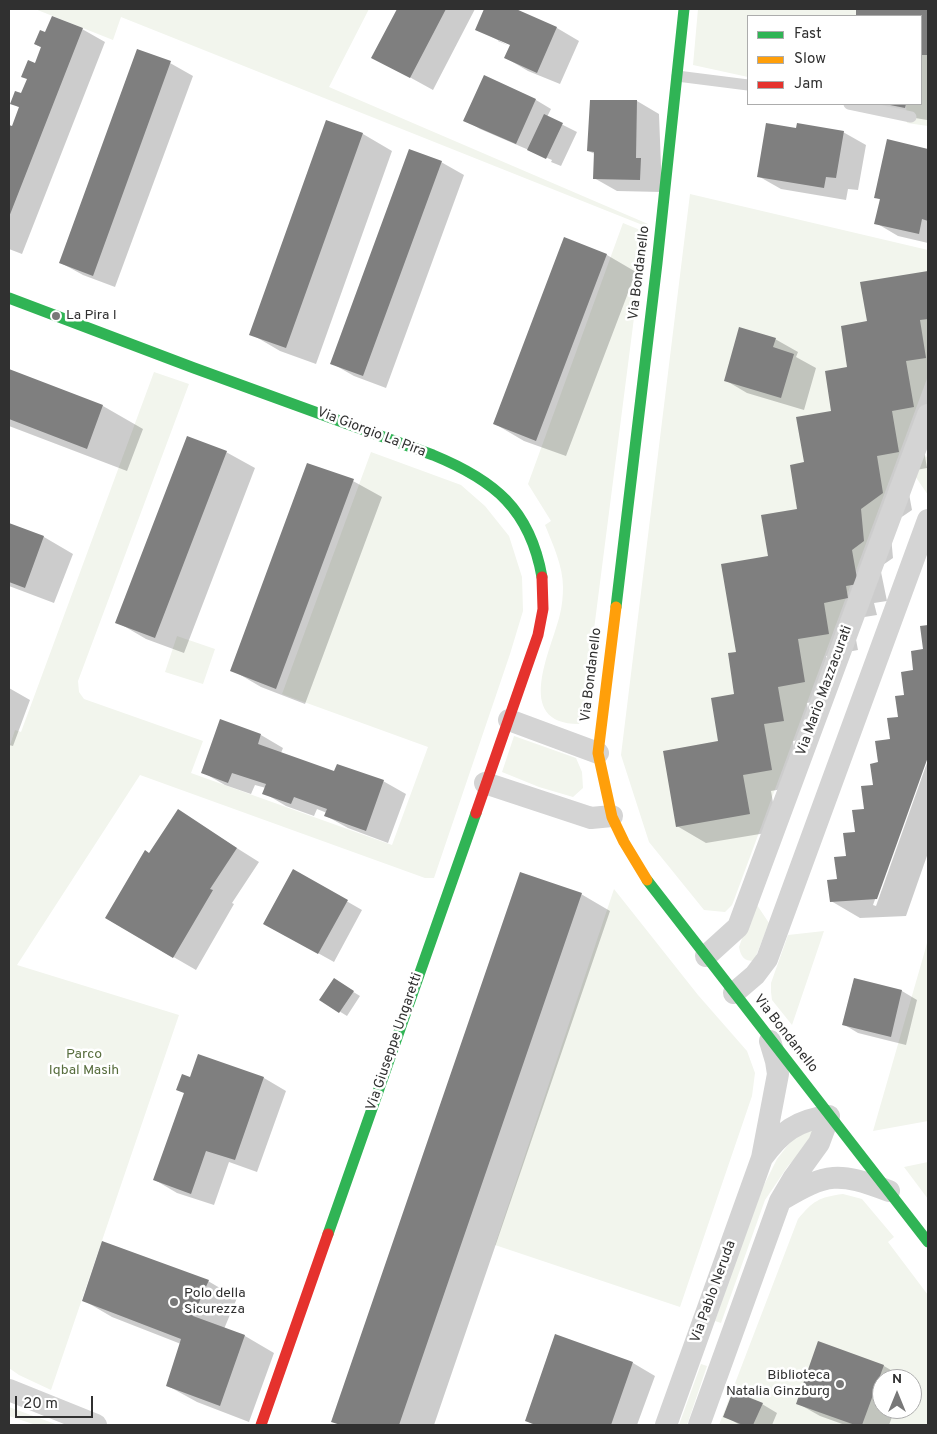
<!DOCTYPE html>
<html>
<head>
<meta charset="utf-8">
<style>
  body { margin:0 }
  #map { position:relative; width:937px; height:1434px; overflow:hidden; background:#fff; font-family:Overpass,sans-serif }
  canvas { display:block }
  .frame { position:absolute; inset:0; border:10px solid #303030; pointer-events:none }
  .legend { position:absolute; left:747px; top:15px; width:175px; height:90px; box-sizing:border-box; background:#fff; border:1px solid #acacac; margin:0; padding:6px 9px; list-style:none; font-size:15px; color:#303030 }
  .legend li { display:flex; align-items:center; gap:10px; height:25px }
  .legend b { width:25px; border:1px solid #acacac }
  .north { position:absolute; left:872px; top:1369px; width:50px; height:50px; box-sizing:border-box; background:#fff; border:1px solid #acacac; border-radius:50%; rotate:0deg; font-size:14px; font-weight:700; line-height:20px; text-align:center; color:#303030 }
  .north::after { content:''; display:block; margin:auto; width:18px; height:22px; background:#787878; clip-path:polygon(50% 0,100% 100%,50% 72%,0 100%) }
  .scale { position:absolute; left:15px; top:1396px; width:78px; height:22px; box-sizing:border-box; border:2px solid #303030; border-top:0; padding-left:6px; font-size:15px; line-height:18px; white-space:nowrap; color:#303030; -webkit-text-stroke:4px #fff; paint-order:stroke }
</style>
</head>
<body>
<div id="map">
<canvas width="937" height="1434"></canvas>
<div class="frame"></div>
<ul class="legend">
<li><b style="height:6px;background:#30b455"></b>Fast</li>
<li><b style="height:6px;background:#ff9f0a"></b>Slow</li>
<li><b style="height:6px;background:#e5322d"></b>Jam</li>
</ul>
<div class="north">N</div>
<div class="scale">20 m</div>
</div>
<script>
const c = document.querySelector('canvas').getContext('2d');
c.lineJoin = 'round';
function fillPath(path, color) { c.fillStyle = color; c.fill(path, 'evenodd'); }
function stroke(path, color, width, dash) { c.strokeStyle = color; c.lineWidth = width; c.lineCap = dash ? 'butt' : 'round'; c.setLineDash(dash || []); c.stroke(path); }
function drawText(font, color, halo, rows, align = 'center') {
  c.font = font + ' Overpass,sans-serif'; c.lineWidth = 5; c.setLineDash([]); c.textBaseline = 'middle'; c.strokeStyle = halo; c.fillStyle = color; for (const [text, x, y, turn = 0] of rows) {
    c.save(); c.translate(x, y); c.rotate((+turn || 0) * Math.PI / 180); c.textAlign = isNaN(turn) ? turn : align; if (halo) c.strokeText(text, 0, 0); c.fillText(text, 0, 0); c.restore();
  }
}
fillPath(new Path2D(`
  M35,9H369L329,87L648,224L645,226L121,17L113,40Z
  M698,9H856V16H748V77L693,65Z
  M921,55H928V126L907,123L906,104H921Z
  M690,194L928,250V376L734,900L732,905L725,912L704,910L649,842L621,755Z
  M623,223L645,232L583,715L579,724C512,724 552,649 560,614C562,606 563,596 563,587C563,566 553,545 545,525L551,521L528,484Z
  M154,372L189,384L78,681L79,692L84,699L203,741L191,773L392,845L428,747L282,694L371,452L461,485L485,506L509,536L522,577L523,611L510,654L434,878H425L140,775L17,965L179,1015L51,1390L19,1375L9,1368V748L15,730L21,732Z
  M924,453L928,459V495L915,476Z
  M177,636L215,649L203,684L165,672Z
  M514,736L576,758L582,772L583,788L573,797L539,787L502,772Z
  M614,889L698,995L747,1051L755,1073L752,1096L680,1307L495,1245Z
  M755,902L769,923L754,961C744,961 741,957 739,947Z
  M824,931L792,1025L772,1000L771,992V983L788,935Z
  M928,939V1121L873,1131L924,954Z
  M802,1127L812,1129L816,1136L788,1166L765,1200L721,1323L715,1321L757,1199L777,1159Z
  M928,1162V1199L904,1167Z
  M843,1194L862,1199L894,1237L888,1242L928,1295V1425H719L798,1219C813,1201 819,1197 843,1194ZM882,1379H912V1409H882Z
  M701,1364L707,1366L687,1425H679Z
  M9,1407L58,1425H36L9,1416Z`), '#f2f5ed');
fillPath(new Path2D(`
  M398,9H475L433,90L373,57Z
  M485,9H513L557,28L579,41L560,84L528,71L506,58L511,47L477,29ZM498,38L517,46L516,49L498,41Z
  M857,9H928L927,120L851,107L845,104H921V16H857Z
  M82,29L105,42L22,254L9,249V127L12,128L20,108L12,103L22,95L42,48L35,44L46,33Z
  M170,63L193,76L115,287L83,275L61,263Z
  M485,77L536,100L551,109L547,117L577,132L561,166L551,162L552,160L480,129L465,120Z
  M637,101L659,114L662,192L617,191L594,178L595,154L588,151Z
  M327,122L363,134L392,151L316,364L280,351L251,334Z
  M797,130L843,132L866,145L858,190L848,189L846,200L781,189L758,176Z
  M888,141L928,150V243L898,236L876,223L881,200L875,197Z
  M441,162L464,175L386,388L354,376L331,363Z
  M565,239L607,255L636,272L566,456L524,441L495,424Z
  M928,272V426L920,427L927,468L905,472L912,510L890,525L893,558L880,567L887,601L874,603L877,615L852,619L858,650L826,656L834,698L807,703L813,737L793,741L800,786L771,791L778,831L706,843L677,826L720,742L736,695L737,653L769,557L798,510L805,463L833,412L849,368L868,322L862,283Z
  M775,339L798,352L796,357L816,368L804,410L747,393L725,380Z
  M9,370L103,406L143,429L127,471L9,426Z
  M226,452L255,468L184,653L146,639L117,622Z
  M353,481L382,497L305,704L261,687L232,670Z
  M9,524L44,537L73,554L54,603L9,586Z
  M928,626V753L873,905L876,906L928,760V853L906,916L860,918L831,901L874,786L880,763L891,740L905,696L924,650L921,627Z
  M9,688L30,700L13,746L9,745Z
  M261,735L283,748L281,753L335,772L383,781L406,794L388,843L348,828L326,816L327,813L317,809L314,816L286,806L264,793L266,788L255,785L251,794L225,785L202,772Z
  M178,811L259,862L232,903L234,904L196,970L106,918Z
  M294,871L362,910L334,962L280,932Z
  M581,894L610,911L434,1425H339L333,1421Z
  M854,979L902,991L917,1000L906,1045L858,1033L843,1024Z
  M334,980L360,996L347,1016L321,1000Z
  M199,1055L264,1078L286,1091L257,1172L229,1162L214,1205L177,1193L155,1180Z
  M208,1281L237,1298L224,1329L245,1336L274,1353L249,1422L197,1402L168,1386L181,1344L112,1317L83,1300Z
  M819,1343L884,1366L906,1379H882V1409H895L889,1425H845L820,1416L797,1403Z
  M633,1363L655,1376L637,1425H534L527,1421Z
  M762,1404L777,1413L772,1425H740L724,1416Z`), '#0003');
fillPath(new Path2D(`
  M397,9H446L410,78L371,58Z
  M484,9H516L557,27L537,73L504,58L510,45L475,30Z
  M856,9H928V55H921V16H856Z
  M52,16L83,28L9,217V125L12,126L19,107L10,104L15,91L21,93L27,79L21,77L28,60L35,63L41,47L34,44L40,30L45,32Z
  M137,49L171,61L93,276L59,263Z
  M484,75L536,99L516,144L463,121Z
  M590,100H637L636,158H641L640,180L593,179L594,152L587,151Z
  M885,104H906L905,108Z
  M544,114L563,123L546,159L527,150Z
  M326,120L363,133L286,348L249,335Z
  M766,123L796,128L797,123L844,131L836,178L826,177L824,188L757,177Z
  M887,139L928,149V221L922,219L919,234L874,224L880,199L874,198Z
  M409,149L442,161L363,376L330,364Z
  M564,237L607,254L536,441L493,424Z
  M928,271V319L920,320L926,358L906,361L914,407L892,411L899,452L877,456L883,493L861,509L864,541L852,550L858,584L846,586L848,598L824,603L829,634L798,639L805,682L778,687L784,721L764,724L772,770L743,775L750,814L676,827L663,751L718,741L711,698L734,694L728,653L736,652L721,564L768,556L761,515L797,509L790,465L804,462L796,417L831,411L825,371L847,367L841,326L867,321L860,282Z
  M739,327L776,338L773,347L794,354L781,398L724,381Z
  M9,369L103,405L87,449L9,419Z
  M187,436L227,451L155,638L115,623Z
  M307,463L354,479L276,689L230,671Z
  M9,523L44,536L25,588L9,582Z
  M928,625V757L877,899L830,902L827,880L837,879L834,857L846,856L843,833L855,832L852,810L864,809L861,786L873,785L870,764L878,762L875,741L890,739L887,718L898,717L895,696L904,695L901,672L913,670L911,651L923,649L920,626Z
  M220,719L261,734L258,744L334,771L337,764L384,780L366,831L324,816L327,809L294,797L291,804L262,794L266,784L232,773L228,783L201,773Z
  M178,809L237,848L210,889L213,890L173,958L105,918L145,850L149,853Z
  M293,869L348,900L318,954L263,924Z
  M520,872L582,893L399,1425H341L331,1422Z
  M334,978L354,991L339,1013L319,1000Z
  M854,978L902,990L891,1037L842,1025Z
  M198,1054L264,1077L235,1160L206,1151L191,1194L153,1180L184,1093L176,1090L182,1074L190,1077Z
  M102,1241L209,1280L193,1316L245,1335L220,1406L166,1386L181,1339L82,1301Z
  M555,1334L633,1362L611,1425H536L525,1421Z
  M818,1341L884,1365L862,1425H855L796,1404Z
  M733,1391L763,1403L753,1425H743L723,1417Z`), '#7f7f7f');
stroke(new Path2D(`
  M677,76L748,85
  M849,104L911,117`), '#d4d4d4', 11);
stroke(new Path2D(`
  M509,720L598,753
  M485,783L591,818L612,816
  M706,956L738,927L928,415
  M734,993L755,975L767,959L928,520
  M781,1200C828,1172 838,1172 889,1191
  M9,1390L96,1425
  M666,1425L762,1158L778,1074L776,1061L770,1041
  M699,1425L780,1201L793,1179L819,1143L829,1116C797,1120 781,1132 762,1158`), '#d4d4d4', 22);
stroke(new Path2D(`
  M9,298L194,368L433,455C494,480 530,509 542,577
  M616,607L657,263L684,9
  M647,880L928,1242
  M328,1234L476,813`), '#30b455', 11);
stroke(new Path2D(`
  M616,607L598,753L612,817L624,842L647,880`), '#ff9f0a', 11);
stroke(new Path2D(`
  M476,813L538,635L543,609L542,577
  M261,1425L328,1234`), '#e5322d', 11);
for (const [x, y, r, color] of [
  [56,316,5,"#787878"],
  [174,1302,5,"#787878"],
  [840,1384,5,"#787878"]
]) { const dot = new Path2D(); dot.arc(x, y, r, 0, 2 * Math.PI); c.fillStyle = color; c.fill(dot); stroke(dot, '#fff', 2); }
drawText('14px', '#303030', '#fff', [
  ["Via Bondanello",640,273,-83],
  ["Via Giorgio La Pira",371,433,21],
  ["Via Bondanello",592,675,-83],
  ["Via Mario Mazzacurati",825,691,-70],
  ["Via Bondanello",785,1034,52],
  ["Via Giuseppe Ungaretti",395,1042,-71],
  ["Via Pablo Neruda",714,1292,-70]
]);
drawText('14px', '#303030', '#fff', [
  ["La Pira I",66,316],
  ["Polo della",184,1294],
  ["Sicurezza",184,1310],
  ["Biblioteca",830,1376,"right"],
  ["Natalia Ginzburg",830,1392,"right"]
], 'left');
drawText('14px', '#576d3d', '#fff', [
  ["Parco",84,1055],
  ["Iqbal Masih",84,1071]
]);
</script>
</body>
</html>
